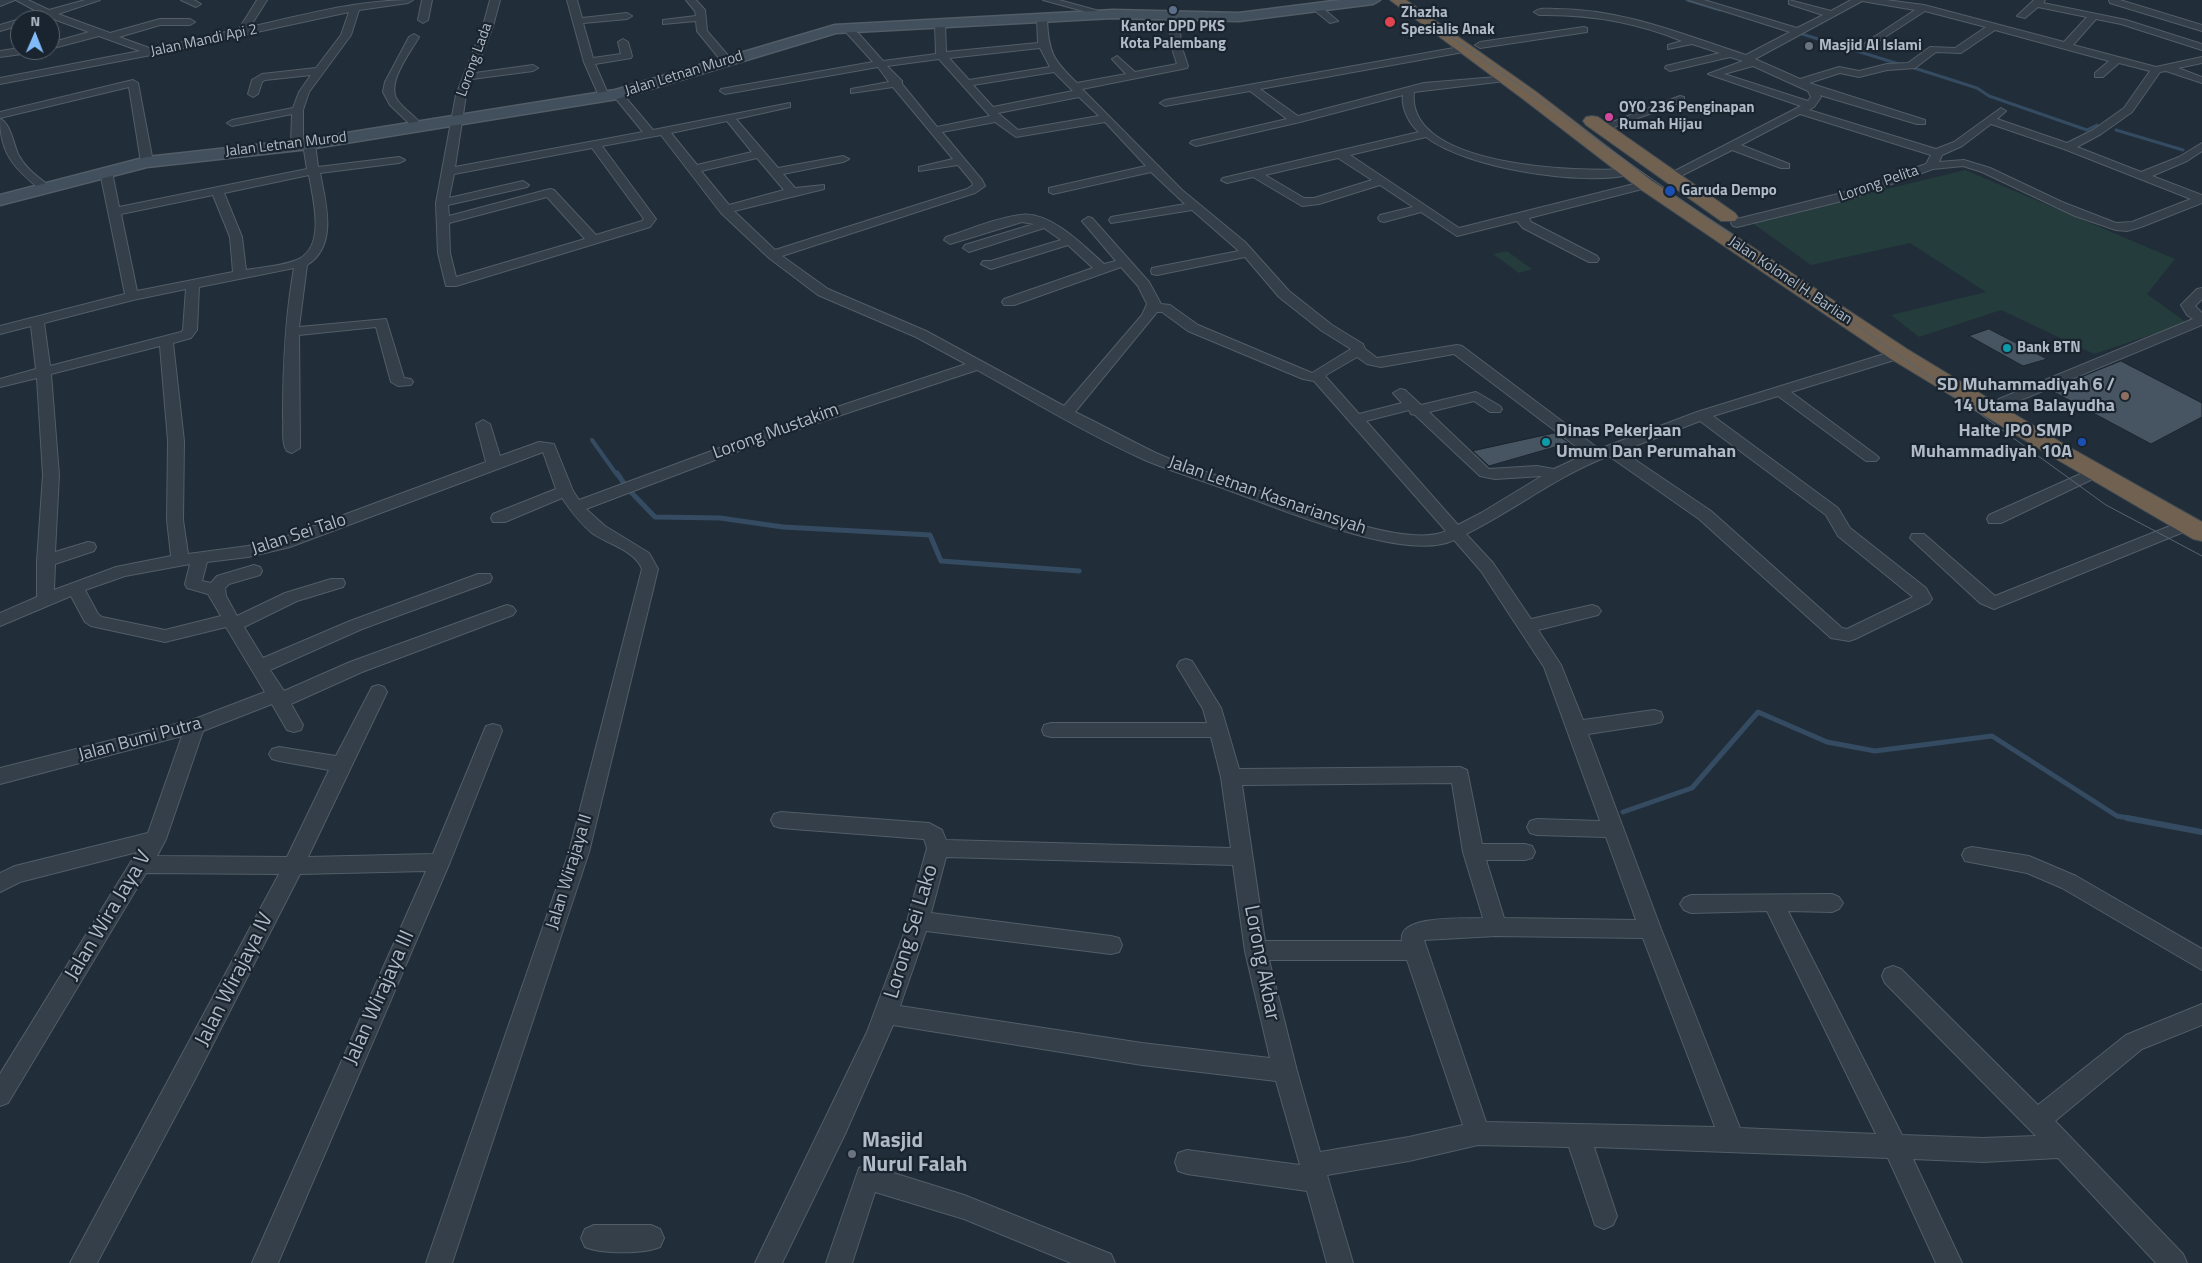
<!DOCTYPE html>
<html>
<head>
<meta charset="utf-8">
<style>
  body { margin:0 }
  #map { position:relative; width:2202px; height:1263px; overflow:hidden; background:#212e39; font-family:"Titillium Web",sans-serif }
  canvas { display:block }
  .north { position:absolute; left:10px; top:10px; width:50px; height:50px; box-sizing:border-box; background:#1a242e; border:1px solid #56606b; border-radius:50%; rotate:1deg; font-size:14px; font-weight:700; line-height:20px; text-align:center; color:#afbac6 }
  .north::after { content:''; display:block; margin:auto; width:18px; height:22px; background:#81bbf9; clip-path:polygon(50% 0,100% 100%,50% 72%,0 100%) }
</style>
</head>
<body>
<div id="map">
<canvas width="2202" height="1263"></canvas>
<div class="north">N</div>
</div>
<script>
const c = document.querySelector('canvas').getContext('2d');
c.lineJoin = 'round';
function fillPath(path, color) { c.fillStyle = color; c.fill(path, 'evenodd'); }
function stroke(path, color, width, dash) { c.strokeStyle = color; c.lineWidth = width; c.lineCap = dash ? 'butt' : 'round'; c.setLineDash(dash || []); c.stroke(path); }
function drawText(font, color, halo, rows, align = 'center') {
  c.font = font + ' "Titillium Web",sans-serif'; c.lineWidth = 4.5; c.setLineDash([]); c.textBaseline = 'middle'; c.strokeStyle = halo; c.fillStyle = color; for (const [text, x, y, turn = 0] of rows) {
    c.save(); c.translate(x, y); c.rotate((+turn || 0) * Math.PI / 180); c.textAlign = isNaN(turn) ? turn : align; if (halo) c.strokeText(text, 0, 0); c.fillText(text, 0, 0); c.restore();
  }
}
fillPath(new Path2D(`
  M1965,170L2175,259L2147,294L2187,323L2094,354L2001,310L1919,337L1891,315L1986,292L1910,243L1811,265L1751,222Z
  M1507,251L1532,269L1519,273L1493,254Z`), '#243c3c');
stroke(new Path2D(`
  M1687,0L1720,10
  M1802,34L1902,65
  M1911,67L1977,88L1989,96L2087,130L2097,125
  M2116,130L2183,150`), '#344b61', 3);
stroke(new Path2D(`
  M592,440L617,475`), '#344b61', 4);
stroke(new Path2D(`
  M617,473L625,485
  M628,489L655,517L720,518L783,527L930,535L941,561L1079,571
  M1623,812L1692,788L1758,712L1827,742L1875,751L1992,736L2117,816L2134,819`), '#344b61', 5);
stroke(new Path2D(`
  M2127,818L2202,832`), '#344b61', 6);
const building = new Path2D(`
  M1989,329L2047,359L2023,366L1969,336Z
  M2121,361L2202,403V417L2151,444L2050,390Z
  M1555,433L1569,443L1489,466L1473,451Z`);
fillPath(building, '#475563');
stroke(building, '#1c2630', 1);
const street = new Path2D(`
  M0,0H15L0,6Z
  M16,0H28L49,10L85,0H100L58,14L110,33L160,19H190L195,22L190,25H160L119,37L152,49L239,29L257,0H267L250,27C303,15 357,0 413,0L408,3L359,10L351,35L309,92L303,110V145L297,148L291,145L292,114L232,126L227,123L232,120L293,108L299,92L311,75L265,80L262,82L258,94L253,97L248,94L252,80L262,74L316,68L341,35L349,12L151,55L0,84V78L140,51L99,36L50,49V43L89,32L48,17L37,20H20V25L0,31V25L40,13Z
  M181,0H194L201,4L196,7Z
  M422,0H432L428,20L423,23L418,20Z
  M490,0H500L493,26L475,73L533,65L538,68L533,71L472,79L466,95L455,167L643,132L612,94L617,91L621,92L653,130L790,103V107L736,119L778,168L843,156L849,159L843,162L783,174L795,188L824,185V189L734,211L775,250L967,189L973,185L972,182L958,165L919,171V167L953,159L893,87L851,93V89L889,82L878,67L725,94L720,91L721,89L873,62L844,30V26L847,25L859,34L883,61L936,54L935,23L940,20L945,23L946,52L1038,43L1037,18L1042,15L1047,18C1048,52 1053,60 1077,83L1126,74L1112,59L1117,56L1135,72L1177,64L1171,45L1169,16L1174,13L1179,16L1181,45L1188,66L1187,68L1082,89L1182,190L1245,242L1289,291L1332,325L1363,344L1365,349L1377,358L1457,345L1462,346L1599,449L1697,412L1894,351H1904L1906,354L1904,357L1791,392L1876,455L1879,458L1876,461H1866L1778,396L1713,416L1838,508L1850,528L1926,588L1932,599L1929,603L1855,639L1849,641L1831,638L1699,519L1609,456C1558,475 1515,510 1466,534L1493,563L1531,619L1592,605L1598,607L1601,611L1598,615L1538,630L1561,665L1583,720L1654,710L1661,712L1663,717L1661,722L1654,724L1588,734L1661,929L1740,1128L1876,1134L1767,911L1691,913L1684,910L1680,904L1684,898L1691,895L1832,894L1839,897L1843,903L1839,909L1832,912L1788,911L1902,1135L1983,1138L2036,1136L1885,983L1882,976L1885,969L1893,966L1901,969L2038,1105L2126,1035L2202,1004V1025L2142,1049L2055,1121L2183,1254L2187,1263H2156L2058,1158L1983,1162L1913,1159L1962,1263H1936L1888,1158L1594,1147L1617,1216L1613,1225L1604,1229L1595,1225L1569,1147L1478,1145L1409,1161L1327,1175L1353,1263H1327L1307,1191L1187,1174L1178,1171L1175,1162L1178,1153L1187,1150L1300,1165L1276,1081L1142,1065L893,1025L845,1134L782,1263H755L867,1032L903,936L927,848L924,839L781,828L774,826L771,820L774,814L781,812L929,823L942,830L946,840L1231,848L1221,777L1211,737H1051L1044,735L1042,730L1044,725L1051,723H1207L1203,709L1177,666L1180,661L1186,659L1192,661L1221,708L1239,769L1460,767L1467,770L1482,844H1525L1532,846L1535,852L1532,858L1525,860H1486L1504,918L1636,920L1606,837L1537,835L1530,833L1527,827L1530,821L1537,819L1600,821L1544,667L1481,571L1454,540C1407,563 1284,510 1236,493C1207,482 1176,473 1147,461C1091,436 1031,400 977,370L781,435L586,509L605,526L649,553L658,569L589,852L452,1263H426L569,852L642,569C635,550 607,544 592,533C580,523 571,511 562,498L505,522H493L491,518L493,514L556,489L543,452L290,547L248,557L207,562L202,581L211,583L217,576L254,565L260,567L262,571L260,575L229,584L225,588L226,596L237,616L285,593L331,579H343L345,583L343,587L297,601L244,627L263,658L350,621L478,574H490L492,578L490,582L362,629L270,670L284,691L350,662L501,607L507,605L513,607L516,611L513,615L362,672L291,704L303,725L301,730L294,732L287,730L272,704L203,731L166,839L157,856L287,857L329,770L279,761L272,759L269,754L272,749L279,747L336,756L372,687L378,685L384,687L387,692L308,857L433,854L486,726L493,724L500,726L502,731L450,862L278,1263H252L426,871L300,874L193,1083L97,1263H70L279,874L146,873L8,1103L0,1106V1074L137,852L20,882L0,892V873L15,866L148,833L182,736L0,784V768L192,720L265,692L226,627L165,642L91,626L85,622L71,596L0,626V613L37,597V561L43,475L37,378L0,387V379L36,369L31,326L0,334V326L125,294L100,172L102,170L106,169L112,172L119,207L307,169L303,144L309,141L315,144L318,167L399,157L405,160L399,163L320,173C326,203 338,246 307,265L299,327L386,319L404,378L411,379L413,382L411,385L398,386L391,382L376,327L299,335L300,448L292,453L287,451C281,443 284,427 283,417C283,367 285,318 294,268L199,287L197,330L191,338L173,343L184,441L183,520L188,554L248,546L279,539L486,462L476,424L483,420L490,424L500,456L539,442L554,444L573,491L579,500L771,429L966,364L916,337L818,295L769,258L721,213L661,135L602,146L656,219L650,227L456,286H446L438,253L436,203L456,95L483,26ZM1040,48L1050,67L969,80L949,58ZM939,59L990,116L937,127L902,84V81L887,66ZM1054,72L1073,91L993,107L973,85ZM1079,97L1099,116L1018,130L998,113ZM727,121L752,152L697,165L671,133ZM995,122L1016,137L1105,122L1146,166L1049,188V192L1053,194L1151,172L1185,204L1111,217L1109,220L1111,223L1192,210L1239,251L1152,268L1151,271L1152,274L1157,275L1245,257L1279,297L1322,331L1351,349L1312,373L1198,325L1170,305L1161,304L1149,282L1092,218L1088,217L1082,221L1116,261L1104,264C1084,246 1049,210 1020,215C995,218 969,230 946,237L944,240L950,244L1022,222L1034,224L965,245L963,248L969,252L1044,228L1061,240L991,261H983L981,264L991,269L1068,245L1093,268L1004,299L1002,302L1004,305H1014L1121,267L1138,286L1147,304L1142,315L1064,406L926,331L828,289L782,256L975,193L985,186L982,180L942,132ZM592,148L644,219L642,221L596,235L554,190L550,189L449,216L448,205L527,187L529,185L523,181L449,198L454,174ZM757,158L784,190L729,205L701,171ZM309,175C313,199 326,245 299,259C285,266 262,267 246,270L242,237L224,193ZM213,195L230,237L233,272L137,291L121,214ZM547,197L585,239L456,277L450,253L449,223ZM186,289L183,330L181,332L50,366L44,323L133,300ZM1157,312H1162L1188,331L1303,379L1314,381L1446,531C1405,551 1281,498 1238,483C1211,473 1182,465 1156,453C1129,440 1102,425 1075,412ZM160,346L168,441L167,520L171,556L116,567L54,590L55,564L94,551L96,547L94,543L88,542L55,552L59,475L51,374ZM1454,354L1586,454L1554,469L1537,466L1489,469L1429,412L1474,401L1490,412H1500L1502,409L1500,406L1476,392L1421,405L1405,390L1400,389L1393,393L1402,403L1359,414L1326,377V375L1357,357L1367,364L1381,367ZM1409,410L1411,414L1415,415L1480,476L1495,479L1542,476L1481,513L1458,525L1366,421ZM1700,421L1826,515L1838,536L1913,597L1847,629L1842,628L1711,511L1622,451ZM190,564L185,584L187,588L208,594L221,616L165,630L102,617L98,614L85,590L125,576ZM1452,783L1463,852L1483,918C1466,919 1397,914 1402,941H1265L1242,785ZM946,857L1233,865L1245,951L1270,1058L1142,1043L900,1006L926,931L1111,954L1119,952L1122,945L1119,938L1111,936L931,913ZM1496,936L1643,938L1715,1127L1486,1122L1424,940ZM1269,960H1407L1463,1125L1409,1137L1320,1152L1297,1071Z
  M567,0H577L582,18L627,13L632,16L627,19L583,23L593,58L621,54L618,42L623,39L628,42L632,56L631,58L595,64L609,96L608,98L604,99L599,96L584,62Z
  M686,0H696L705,10L707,31L731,59V63H723L697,31L696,21L663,24V20L696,16L695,11Z
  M1043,0H1059L1110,14L1105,17Z
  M1689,0H1704L1797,28L1823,15L1789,4V0L1831,11L1851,0H1886L1924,5L2064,42L2087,17L2038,7L2025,18L2017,16L2034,0H2045L2043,3L2126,20L2202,44V50L2121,24L2096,19L2073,45L2156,67L2202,57V63L2178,68L2202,77V83L2166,71L2160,72L2132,112L2101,134L2077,147L2141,172L2179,157L2202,143V151L2187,161L2152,176L2202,195V203L2141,227L2127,231L2116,230L2075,216L1982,172L1963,166L1933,169L1850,199L1737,227L1733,226L1731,223L1733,220L1842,193L1926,164L1931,155L1800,114L1741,145L1789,164V168H1781L1732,150L1675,179H1667V175L1801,106L1708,74L1743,61L1730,57L1670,71L1665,68L1666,66L1720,53L1692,44L1668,49V45L1682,41C1636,22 1589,14 1539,15L1534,12C1540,7 1549,9 1556,9C1623,9 1684,35 1746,55L1790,32ZM1862,1L1915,10L1865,43L1863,45L1868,48L1925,11L1986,27L1955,48L1930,47L1908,63L1887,64L1859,71L1839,67L1800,79L1755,59ZM1995,30L2109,61L2095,73V77H2103L2119,63L2150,71L2124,108L2093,130L2067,143L1997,119L2006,111L2001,108L1954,142L1936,149L1809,110L1814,107L1821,97L1820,95L1917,124H1925V120L1809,83L1840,73L1859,77L1887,70L1915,68L1936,52L1961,53ZM1753,66L1808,91L1811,97L1808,101L1724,74ZM1991,124L2064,149L2191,199L2132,222L2116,223L2062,202L1990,168L1964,160L1939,162L1942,155L1962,146Z
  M2109,0H2120L2202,25V31L2110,3Z
  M1314,6H1320L1338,21L1330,23L1314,10Z
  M1584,27L1587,28V32L1480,48L1475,45L1480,42Z
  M414,34L419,37C410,53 385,84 398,101C405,110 416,117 423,126L418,129L414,128L390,105L383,92L385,82L409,37Z
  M1465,46L1470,49L1469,51L1260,89L1298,116L1424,83L1509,76V80L1505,81L1414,92C1405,168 1580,172 1629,169L1635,172L1633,174C1583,187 1466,168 1426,137L1350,155L1459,228L1646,181L1650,183V187L1529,218L1531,222L1597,256L1599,259L1597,262H1589L1523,228L1517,221L1457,236L1421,212L1384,222L1380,221L1378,218L1380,215L1413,207L1380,185L1319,204L1302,206L1253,177L1227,183L1221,180L1223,178L1419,132C1409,124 1401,107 1403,95L1300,122L1196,146L1190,143L1192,141L1287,119L1250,91L1165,106L1160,103L1165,100ZM1338,158L1372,180L1314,198H1304L1265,175Z
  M20,48L34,50L29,53L0,57V51Z
  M133,80L138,83L153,162L151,164L147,165L141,162L129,87L0,118V112Z
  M1680,96L1684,97V101L1606,130L1602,131L1597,128Z
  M0,119C10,122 14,145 18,154C25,168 37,176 49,186V190H41C15,169 0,154 0,119Z
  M2202,288V299L2195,306L2202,313V325L2009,405H1999L1997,402L1999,399L2193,319L2187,315L2181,305L2197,289Z
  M2096,467L2104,472L2101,475L2001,523H1989L1987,519L1989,515Z
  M2185,520L2191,521L2193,525L2191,529L1994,609L1980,603L1910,538L1912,534H1924L1995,596Z
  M1972,847L2029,856L2076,876L2202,949V970L2062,888L2027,873L1965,861L1962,855L1965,849Z
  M868,1165L964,1195L1111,1254L1115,1263H1071L964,1219L875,1192L852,1263H826L859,1168Z
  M594,1225H651L660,1229L664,1238L660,1247C644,1254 601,1254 585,1247L581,1238L585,1229Z`);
const secondary = new Path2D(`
  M1341,0H1380L1373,4L1239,21L1113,18L836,33L617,99L309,149L147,167L0,205V195L147,157L309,139L615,90L835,25L1113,10L1239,13Z`);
const highway = new Path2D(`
  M1390,0H1406L1535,91L1652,181L1907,349L2062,443L2202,522V541L2193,539L2046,453L1891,359L1640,189L1523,99Z
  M1592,116L1598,117L1735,213L1738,217L1735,221H1721L1586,125L1583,121L1586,117Z`);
stroke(street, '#525d67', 2);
stroke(secondary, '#525d67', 3);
stroke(highway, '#3f4a54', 2);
fillPath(street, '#343f4a');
fillPath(secondary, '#424f5d');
fillPath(highway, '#706151');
stroke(new Path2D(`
  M1399,0L1792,278L2106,505L2202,556`), '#566471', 1);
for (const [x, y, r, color] of [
  [1173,10,5,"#5c6f8a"],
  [1390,22,6,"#e0444e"],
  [1809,46,5,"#6b7280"],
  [1609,117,5,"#d1479c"],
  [1670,191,6,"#1a4fb4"],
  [2007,348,5,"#0f9aa8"],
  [2125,396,5,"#8d6e63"],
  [1546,442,5,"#0f9aa8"],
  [2082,442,5,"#1a4fb4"],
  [852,1154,5,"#6b7280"]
]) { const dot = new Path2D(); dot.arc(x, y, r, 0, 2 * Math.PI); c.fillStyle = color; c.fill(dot); stroke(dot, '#1a242e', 2); }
drawText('bold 15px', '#afbac6', '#1a242e', [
  ["Zhazha",1401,13],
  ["Spesialis Anak",1401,30],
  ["Kantor DPD PKS",1173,27,"center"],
  ["Kota Palembang",1173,44,"center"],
  ["Masjid Al Islami",1819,46],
  ["OYO 236 Penginapan",1619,108],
  ["Rumah Hijau",1619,125],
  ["Garuda Dempo",1681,191],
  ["Bank BTN",2017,348]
], 'left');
drawText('15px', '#afbac6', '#1a242e', [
  ["Jalan Mandi Api 2",204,41,-12],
  ["Lorong Lada",475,60,-70],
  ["Jalan Letnan Murod",684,74,-17],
  ["Jalan Letnan Murod",286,145,-7],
  ["Lorong Pelita",1879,184,-19],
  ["Jalan Kolonel H. Barlian",1790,281,34]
]);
drawText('bold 18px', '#afbac6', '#1a242e', [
  ["SD Muhammadiyah 6 /",2115,386],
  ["14 Utama Balayudha",2115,407],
  ["Dinas Pekerjaan",1556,432,"left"],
  ["Umum Dan Perumahan",1556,453,"left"],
  ["Halte JPO SMP",2072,432],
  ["Muhammadiyah 10A",2072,453]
], 'right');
drawText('18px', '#afbac6', '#1a242e', [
  ["Lorong Mustakim",776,432,-20],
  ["Jalan Letnan Kasnariansyah",1267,496,19],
  ["Jalan Sei Talo",299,535,-18],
  ["Jalan Bumi Putra",140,740,-15],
  ["Jalan Wirajaya II",570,872,-73]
]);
drawText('21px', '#afbac6', '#1a242e', [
  ["Jalan Wira Jaya V",109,916,-59],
  ["Lorong Sei Lako",912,932,-73],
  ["Lorong Akbar",1261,963,79],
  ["Jalan Wirajaya IV",235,980,-63],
  ["Jalan Wirajaya III",380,998,-66]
]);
drawText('bold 21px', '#afbac6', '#1a242e', [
  ["Masjid",862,1142],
  ["Nurul Falah",862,1166]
], 'left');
</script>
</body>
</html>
